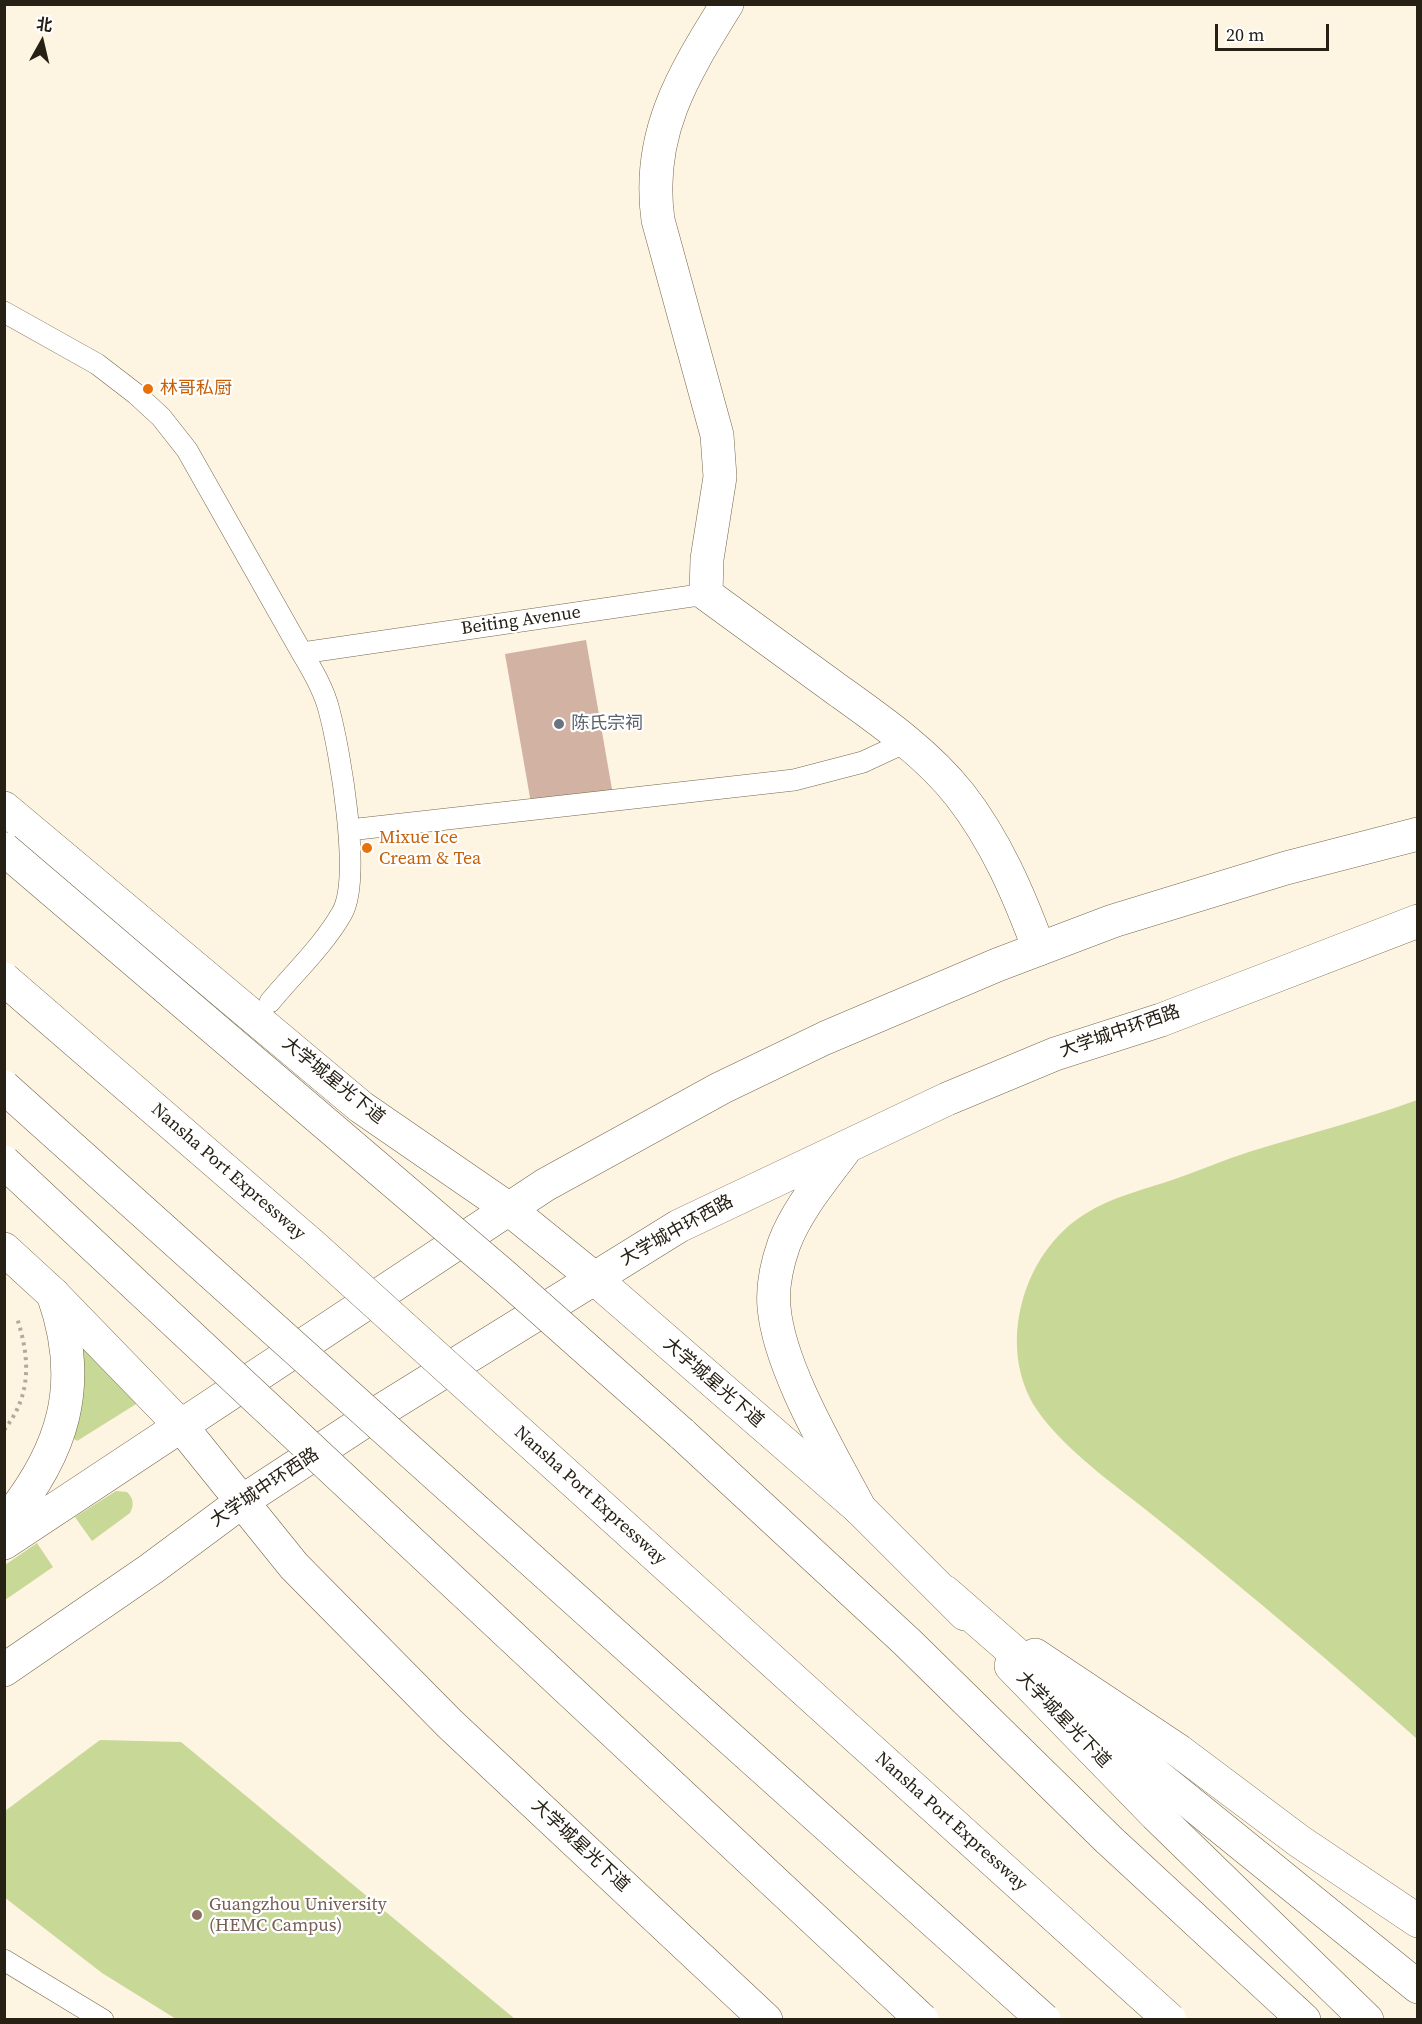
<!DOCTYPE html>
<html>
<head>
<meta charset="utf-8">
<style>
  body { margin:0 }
  #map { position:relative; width:1422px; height:2024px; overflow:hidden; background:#fef4e2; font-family:"Source Serif 4","Noto Sans SC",serif }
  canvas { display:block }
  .frame { position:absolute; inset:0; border:6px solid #262015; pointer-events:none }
  .north { position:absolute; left:12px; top:12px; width:60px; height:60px; -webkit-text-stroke:4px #fff; paint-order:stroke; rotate:8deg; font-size:16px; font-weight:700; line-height:24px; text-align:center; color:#262015 }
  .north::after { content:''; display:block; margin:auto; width:21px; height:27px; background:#262015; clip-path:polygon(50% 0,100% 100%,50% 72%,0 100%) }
  .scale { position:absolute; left:1215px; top:24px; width:114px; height:27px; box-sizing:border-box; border:3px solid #262015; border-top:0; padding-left:8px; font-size:18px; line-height:21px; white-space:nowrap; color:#262015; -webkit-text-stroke:4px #fff; paint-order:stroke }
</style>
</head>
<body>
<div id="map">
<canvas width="1422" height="2024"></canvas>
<div class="frame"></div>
<div class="north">北</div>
<div class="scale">20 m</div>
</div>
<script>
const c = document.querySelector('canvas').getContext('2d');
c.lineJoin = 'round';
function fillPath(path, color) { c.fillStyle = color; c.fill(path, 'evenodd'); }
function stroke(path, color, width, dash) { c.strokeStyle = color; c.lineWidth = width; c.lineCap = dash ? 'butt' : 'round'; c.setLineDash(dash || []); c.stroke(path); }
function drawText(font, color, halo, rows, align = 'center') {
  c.font = font + ' "Source Serif 4","Noto Sans SC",serif'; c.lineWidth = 4.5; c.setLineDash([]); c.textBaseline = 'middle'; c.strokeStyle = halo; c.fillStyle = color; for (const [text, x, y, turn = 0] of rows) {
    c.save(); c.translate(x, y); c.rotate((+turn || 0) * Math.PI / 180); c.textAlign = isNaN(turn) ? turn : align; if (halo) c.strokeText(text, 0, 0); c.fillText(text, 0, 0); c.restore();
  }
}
fillPath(new Path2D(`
  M1417,1100H1418L1417,1739C1337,1667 1253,1597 1170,1529C1128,1494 1067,1454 1037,1410C995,1347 1023,1252 1085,1214C1111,1197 1146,1189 1175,1179C1201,1170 1226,1159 1252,1151C1307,1134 1363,1120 1417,1100Z
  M79,1333L149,1396L77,1441L73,1438Z
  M116,1491L127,1492C134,1499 134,1505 130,1513L92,1541L75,1517Z
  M37,1543L53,1567L5,1600V1565Z
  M100,1740L181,1742L515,2019H176L102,1973L4,1897L5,1811Z`), '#c8d997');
fillPath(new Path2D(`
  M586,640L613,795L532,809L505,654Z`), '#d2b2a2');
const service = new Path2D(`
  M4,312L97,364L136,394L161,417L187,450L302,653L706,594
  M349,830L794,780L863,762L906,742
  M270,1002C293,974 324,945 342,913C362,878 340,751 329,710C324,690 313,671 302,653
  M4,1960L103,2020`);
const minor = new Path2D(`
  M727,4C683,75 646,134 658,220L717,435L720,477L707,559L706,594C750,626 794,658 839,691C881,721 928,754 960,795C996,841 1019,895 1039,949`);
const tertiary = new Path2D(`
  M1035,1655L1179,1751L1299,1841L1418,1921`);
const secondary = new Path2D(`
  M4,808L361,1107L509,1209L594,1278L860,1509L965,1614
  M4,1249L53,1294L181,1426L294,1566L450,1724L766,2020
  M1011,1666L1156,1815L1367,2020`);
const primary = new Path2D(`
  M846,1148C825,1177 797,1209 784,1244C777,1264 772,1286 774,1307C779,1368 831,1454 860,1509
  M4,1524C64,1452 85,1384 53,1294
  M4,1543L545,1185L721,1088L825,1038L997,965L1113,921L1286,868L1418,834
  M4,1670L151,1569L244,1500L377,1413L679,1226L947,1099L1055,1054L1161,1020L1418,921`);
const motorway = new Path2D(`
  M681,1433L907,1642L1109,1840L1304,2020
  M945,1592L1140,1762L1418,1987`);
stroke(service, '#75674c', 22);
stroke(minor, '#75674c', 34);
stroke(tertiary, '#75674c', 34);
stroke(secondary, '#75674c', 34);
stroke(primary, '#75674c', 34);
stroke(motorway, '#75674c', 34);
stroke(new Path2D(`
  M4,1430C32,1395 30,1358 17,1318`), '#b3aa9b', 4, [3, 4.5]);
stroke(service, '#fff', 21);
stroke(minor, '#fff', 33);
stroke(tertiary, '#fff', 33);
stroke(secondary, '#fff', 33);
stroke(primary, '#fff', 33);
stroke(motorway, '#fff', 33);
const motorwayBridge = new Path2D(`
  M4,849L503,1275L681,1433
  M4,979L313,1246L1170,2020
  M4,1087L1044,2020
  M4,1162L922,2020`);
stroke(motorwayBridge, '#75674c', 34, []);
stroke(motorwayBridge, '#fff', 33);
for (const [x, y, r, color] of [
  [148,389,6,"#e8710a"],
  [559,724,6,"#6b7280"],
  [367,848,6,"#e8710a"],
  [197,1915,6,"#8d6e63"]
]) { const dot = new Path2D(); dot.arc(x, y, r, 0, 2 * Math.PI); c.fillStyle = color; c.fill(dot); stroke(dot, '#fff', 2); }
drawText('18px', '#c56008', '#fff', [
  ["林哥私厨",160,389],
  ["Mixue Ice",379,838],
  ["Cream & Tea",379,859]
], 'left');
drawText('18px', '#262015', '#fff', [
  ["Beiting Avenue",521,621,-8],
  ["大学城中环西路",1120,1032,-19],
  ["大学城星光下道",333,1081,39],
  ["Nansha Port Expressway",228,1172,41],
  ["大学城中环西路",677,1231,-29],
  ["大学城星光下道",713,1383,41],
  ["大学城中环西路",265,1488,-34],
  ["Nansha Port Expressway",590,1496,42],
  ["大学城星光下道",1063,1720,46],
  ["Nansha Port Expressway",951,1822,42],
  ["大学城星光下道",580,1846,43]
]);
drawText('18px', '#5b616d', '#fff', [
  ["陈氏宗祠",571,724]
], 'left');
drawText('18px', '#785e54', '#fff', [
  ["Guangzhou University",209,1905],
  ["(HEMC Campus)",209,1926]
], 'left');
</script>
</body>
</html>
